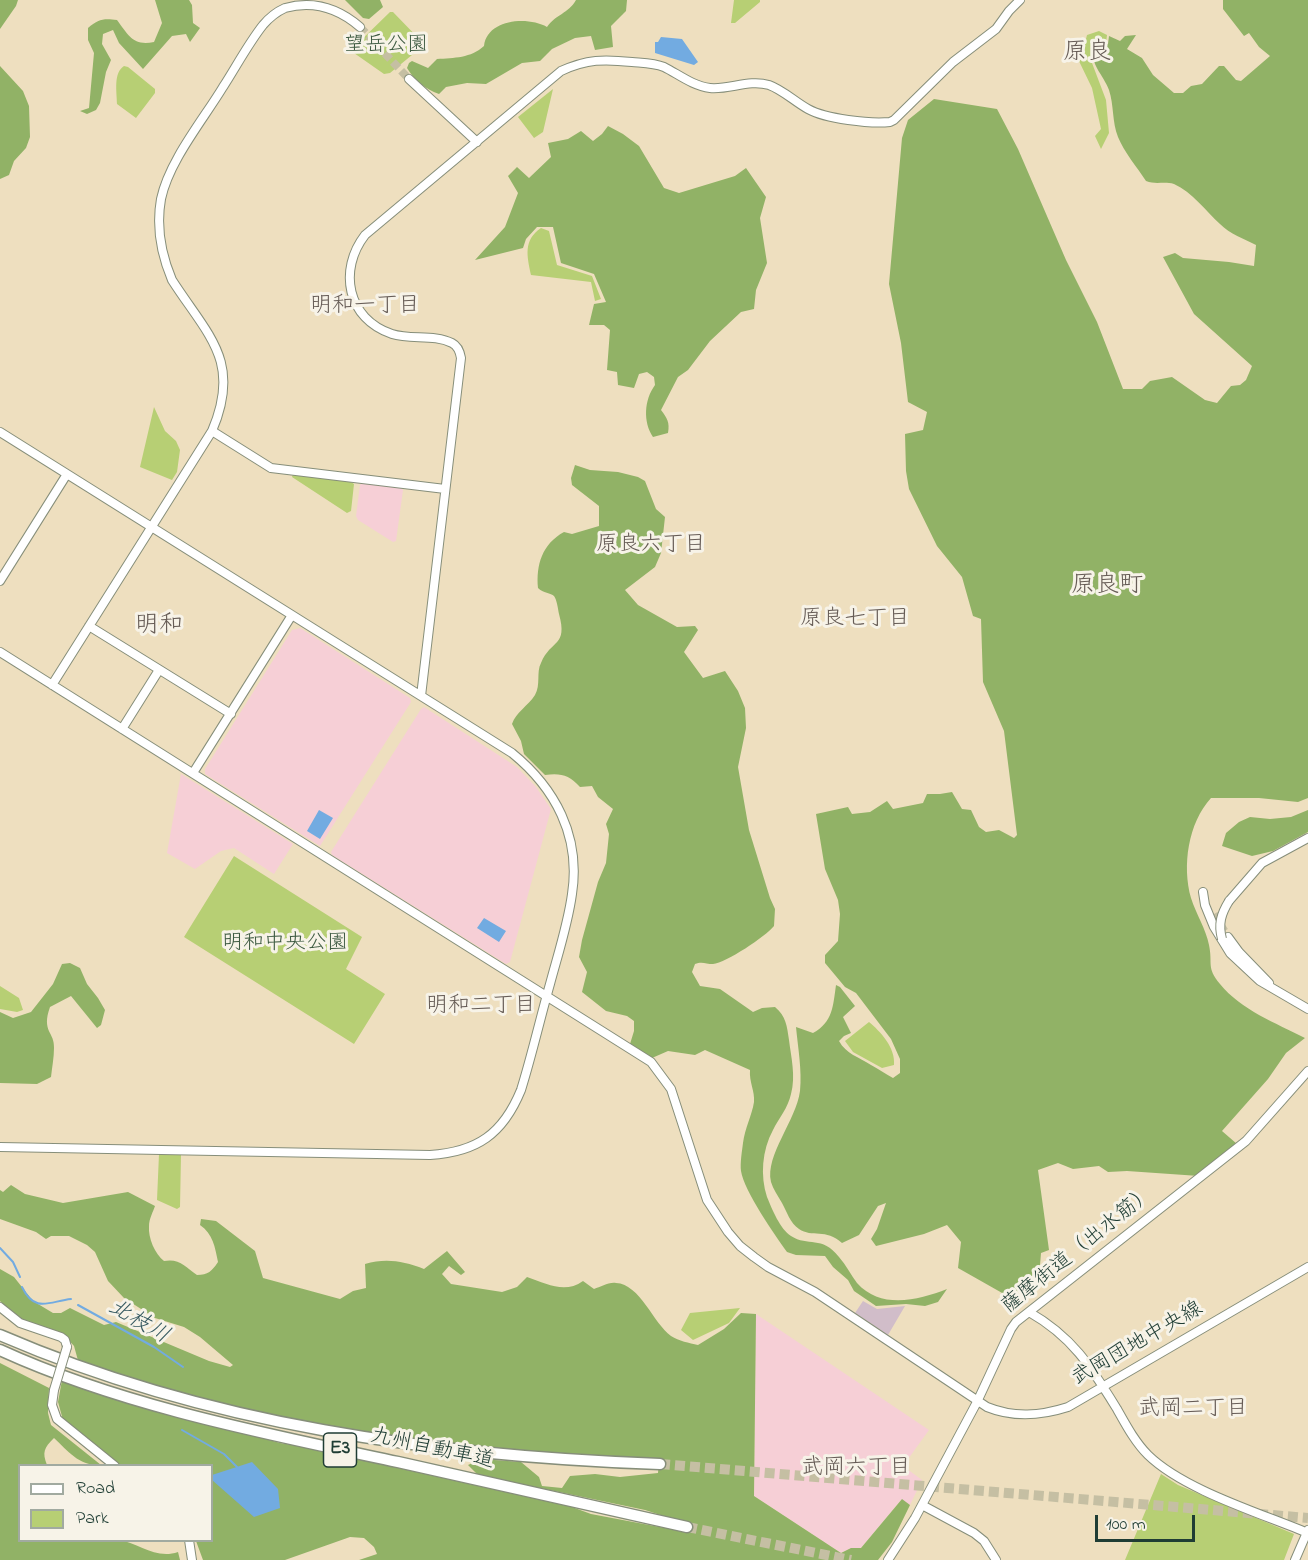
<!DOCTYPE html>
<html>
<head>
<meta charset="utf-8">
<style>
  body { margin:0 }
  #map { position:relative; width:1308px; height:1560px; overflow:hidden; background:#eedfbf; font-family:"Indie Flower",sans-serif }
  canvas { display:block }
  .legend { position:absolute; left:18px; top:1464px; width:195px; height:78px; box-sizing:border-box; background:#f7f3e8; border:2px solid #a1aaa0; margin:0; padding:8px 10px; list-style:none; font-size:18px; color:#1f3d34 }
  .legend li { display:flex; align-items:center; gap:12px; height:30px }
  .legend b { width:30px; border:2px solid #a1aaa0 }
  .scale { position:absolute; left:1095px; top:1515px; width:100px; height:27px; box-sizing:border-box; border:3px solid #1f3d34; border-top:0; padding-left:8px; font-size:18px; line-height:21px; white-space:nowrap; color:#1f3d34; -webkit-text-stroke:4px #f7f3e8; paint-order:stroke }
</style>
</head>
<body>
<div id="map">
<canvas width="1308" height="1560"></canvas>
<ul class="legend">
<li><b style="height:8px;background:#fff"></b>Road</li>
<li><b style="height:16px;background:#b7cf74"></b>Park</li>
</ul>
<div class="scale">100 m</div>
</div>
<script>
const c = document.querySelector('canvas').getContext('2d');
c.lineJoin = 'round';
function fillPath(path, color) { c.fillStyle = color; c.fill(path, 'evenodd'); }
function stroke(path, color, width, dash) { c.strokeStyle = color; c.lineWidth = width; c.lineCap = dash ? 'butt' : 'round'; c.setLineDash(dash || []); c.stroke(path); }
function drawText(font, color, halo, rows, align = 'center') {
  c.font = font + ' "Indie Flower","Klee One",sans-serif'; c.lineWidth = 6; c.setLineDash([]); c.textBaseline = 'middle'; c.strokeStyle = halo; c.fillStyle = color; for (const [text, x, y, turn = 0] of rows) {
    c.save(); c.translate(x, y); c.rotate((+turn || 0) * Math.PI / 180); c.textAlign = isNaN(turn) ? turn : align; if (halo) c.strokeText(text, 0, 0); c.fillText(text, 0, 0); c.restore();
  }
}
fillPath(new Path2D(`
  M362,483L401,488L403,490L396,541L393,542L358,520L356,516L360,485Z
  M300,628L410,698L411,702L320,846L205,774V769L292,630Z
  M424,707L517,767L536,787L551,809L510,962L506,964L332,855L331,852L421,709Z
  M181,774L293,844L274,874L234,848L221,851L195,869L167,853Z
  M756,1314L929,1430L903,1466L922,1480L910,1505L901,1500L861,1548H851L841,1553L754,1496Z`), '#f6cfd6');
fillPath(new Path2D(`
  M863,1301L877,1309L905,1306L888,1335L855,1313Z`), '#d1bdc9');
fillPath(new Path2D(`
  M734,0H760V2L735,23H731Z
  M390,12H393L423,43V46L390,73L384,74L354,53L353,48Z
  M1099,31L1107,35L1106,43L1094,44L1091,51L1092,63L1106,100L1109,133L1101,149L1095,136L1101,129L1092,88L1078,59L1079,46L1086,39L1087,35Z
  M124,66L128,67L155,89V93L136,118L117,104C117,92 113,73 124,66Z
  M553,89L543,132L534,138L518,117Z
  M541,228L549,231L557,265L592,276L601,299L595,301L591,282L531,275C527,256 523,240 541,228Z
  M154,407L165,431L176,441L180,450L177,472L172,480L140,467Z
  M293,474L351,482L354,484L351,511L347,513L292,477Z
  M234,856L362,937L346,969L385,994L354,1044L184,937Z
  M0,986L19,998L23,1010L17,1012L0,1009Z
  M869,1022C880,1031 896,1048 894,1065L882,1068L853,1052L845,1041Z
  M159,1154L181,1155L180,1207L177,1209L157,1200Z
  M740,1308L729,1323L693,1340L681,1330L690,1313Z
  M1161,1474L1178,1485L1294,1534L1284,1560H1125Z`), '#b7cf74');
fillPath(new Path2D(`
  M0,0H18L16,6L0,29Z
  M155,0H189L192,5L193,23L200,28L190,42L186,34L172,36L143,69L119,43L113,30L103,34L102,44L111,60L106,72L100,103L96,110L87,114L80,111L89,108L94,53L88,40V28C98,19 104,18 117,20C129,36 133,46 154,42L162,23Z
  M345,0H380L383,7L369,19L363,18Z
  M576,0H627L626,11L611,26L613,47L595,50L591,36L575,38L552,49L540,61L522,63L486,84L467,83L446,87L439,94C425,89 414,80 407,68L409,63L412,61L428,68L437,59C454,58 471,58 484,46C487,19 528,16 547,27C556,14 568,14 576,0Z
  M1223,0H1308V798L1298,802L1259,798H1211C1188,823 1182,866 1191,898C1196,914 1206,929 1209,945C1213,964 1206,967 1220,984C1241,1010 1276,1023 1305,1038L1286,1053L1268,1079L1222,1131L1237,1144L1199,1176L1127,1171L1108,1172L1099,1166L1073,1169L1058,1163L1038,1170L1049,1250L1041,1253L1038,1290L1026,1282L1011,1298L958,1268L961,1242L947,1225L924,1234L876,1246L871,1239L877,1229L886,1203L878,1206L859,1235L842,1243C826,1228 812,1238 799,1229C790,1223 787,1212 782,1203C778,1196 773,1189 771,1182C765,1155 796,1121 800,1091C802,1070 798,1048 796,1027L813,1033C833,1022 833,1006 836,985L840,987L855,1006L843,1017L851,1033L844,1036L839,1041C846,1054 859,1057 871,1065C879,1069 885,1074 893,1078L900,1073V1059L891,1039L856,993L845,987L825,963V955L838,941L840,914L838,900L825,869L816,814L848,807L852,814L870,812L887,801L893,809L923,803L927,794H940L952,792L962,809L971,810L979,827L986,832L999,830L1014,838L1017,835L1004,731L983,682L981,619L973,616L962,577L937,546L909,489L906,471L905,434L923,430L927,412L908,402L901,343L889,284L902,138L908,120L934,99L997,109L1018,149L1066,260L1097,322L1123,389H1142L1150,381L1172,377L1205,400L1217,403L1231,386L1240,385L1246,380L1252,366L1194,314L1163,257L1175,253L1183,258L1229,262L1254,266L1256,245C1244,239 1230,234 1220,224C1206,211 1192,192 1174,184C1164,181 1156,185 1146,181C1137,167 1124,152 1118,137C1112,122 1114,105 1109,90C1103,74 1090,65 1093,47L1108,44L1109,36L1120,41L1125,36L1136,35L1127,49L1142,58L1153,75L1174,93H1183L1191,86L1202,84L1219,66H1224L1236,80L1241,81L1270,56L1259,47L1249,33L1244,36L1223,9Z
  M0,66L23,91L29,106L30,137L26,148L14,161L9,175L0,179Z
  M608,126L623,134L639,146L664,188L679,193L735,176L746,168L766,197L760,218L767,263L756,290L754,309L741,312L710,341L688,370L678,377L661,410C667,418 670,422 668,433L653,437C643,422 644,400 655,385L654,377L647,372L639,374L634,388L618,385L617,372L607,370L610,330L604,325H589L594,304L606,302L594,274L561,263L553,227H537L526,239L523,248L475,260L505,227L518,193L508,176L517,167L529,178L551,157L548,143L568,139L581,131L593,141L602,134Z
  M575,465L590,470L618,472L638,477L645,481L656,509L665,517L661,553L655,567L625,590L638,605L677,627L695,626L698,630L684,652L703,678L725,671L738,691L745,708L746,728L738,767L749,830L770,898L775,909L774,926C766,936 726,963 713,964C706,964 702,961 695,964L692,972L700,986L720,989L753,1012L762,1008L775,1007C786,1016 787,1026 789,1040C791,1057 796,1076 791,1094C788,1108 779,1118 773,1130C762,1150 760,1176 767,1197C772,1209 780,1229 791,1236C808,1247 822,1235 839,1257C846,1265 851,1275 857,1283C881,1310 919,1300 947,1289L938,1302L925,1306L906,1304L876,1306L854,1291L848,1280L833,1267L825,1256L796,1255L787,1252C775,1235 744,1191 741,1171C740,1163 742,1151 743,1143C745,1128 752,1115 754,1102C755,1091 749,1082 750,1070L705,1050L695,1055L668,1051L652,1058L630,1044L634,1031V1021L627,1016L606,1011L582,992L587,972L579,957L582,940L598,882L606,863L609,834L606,824L613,809L598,797L592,786L580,787C569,775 561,773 545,775L524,754L521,741L512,724C516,712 528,706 535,695C541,685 536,672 541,663C551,639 568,647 559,614C558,609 557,600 554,596C551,593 543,593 538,588C536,565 542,544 564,532L572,534L599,526V506L572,485L571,478Z
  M1308,810V832L1273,851L1252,856L1222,846L1226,833L1239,822L1250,817L1270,819L1291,817Z
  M70,963L80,968L87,984L98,998L105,1010L101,1025L97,1028L71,996L50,1007C41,1032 55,1032 54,1048C54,1058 52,1067 51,1077L37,1084L0,1083V1012L13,1018L31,1012L53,984L62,964Z
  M11,1185L25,1194L63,1203L128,1192L155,1206C153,1212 149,1219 149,1226C148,1238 155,1254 164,1261C179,1258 186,1267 197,1275C208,1275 212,1271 218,1262C215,1247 213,1234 200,1225L201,1219L216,1221L255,1251L263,1278L340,1299L353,1291L366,1288L365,1264C386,1258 403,1261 424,1269L447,1251L465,1272L461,1275L449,1266L442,1274L451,1284L502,1292L517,1287L527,1277C547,1284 565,1294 583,1281L594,1289C601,1287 608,1282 616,1283C640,1284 653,1323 671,1336C679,1341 689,1343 698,1345L724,1329L741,1313L756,1314L754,1496L841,1553L851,1548H861L902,1499L910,1505L892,1542L878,1560H359L377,1554L374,1547L364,1538L350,1537L285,1560H203L196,1541L212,1540V1466L120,1465L63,1420L58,1402L62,1380L280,1443L305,1447L572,1507L591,1514L686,1532L688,1524L645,1510L478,1475L468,1465L481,1459L521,1462L539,1477L542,1486L562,1488L570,1476L595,1474L620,1477L658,1473L659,1459L578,1455L479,1447L345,1431L193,1397L79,1364L74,1346L66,1337L31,1326L11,1313L0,1301V1269L14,1277L33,1301L53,1313H61L70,1308L104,1325L116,1322L209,1361L230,1367L233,1365L200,1337L184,1327L155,1318L124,1298L108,1281L95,1252L87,1245L69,1236H51L46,1239L36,1232L0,1219V1190L3,1192Z
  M0,1363L49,1388L48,1413L51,1425L101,1465C79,1466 69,1452 54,1438C44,1448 42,1452 47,1465L20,1466V1540C52,1540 87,1537 119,1540C139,1543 156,1560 178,1552L180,1560H0Z`), '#91b266');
fillPath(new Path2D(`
  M661,37L682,39L698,62L694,65L655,53V42H658Z
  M319,810L333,818L320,839L307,831Z
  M484,918L506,931L499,942L477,928Z
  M252,1462L278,1489L280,1508L254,1517L212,1480V1475Z`), '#72abe1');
stroke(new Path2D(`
  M0,1248L13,1262L20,1277
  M22,1287C35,1314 50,1301 71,1299
  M78,1305L154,1347L183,1367
  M182,1430L224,1454L238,1468`), '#72abe1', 2);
stroke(new Path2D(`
  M360,27L409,79
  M1214,914L1228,937`), '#c5bfa3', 8, [8, 4]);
stroke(new Path2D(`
  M660,1464L1308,1518
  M687,1527L851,1560`), '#c5bfa3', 10, [10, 5]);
const tertiary = new Path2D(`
  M409,79L477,142
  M212,431L271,468L445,489
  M0,432L512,753C555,788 581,836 572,894C568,924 558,954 550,984C540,1019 532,1055 521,1090C503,1134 477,1152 430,1155L0,1147
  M0,581L67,474
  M89,626L231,714
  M0,652L651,1062L671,1089L707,1200L728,1232L740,1246L754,1257L768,1267L815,1292L987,1407C1014,1418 1040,1416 1068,1407L1308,1267
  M52,685L212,431C242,361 208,336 172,280C161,254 156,227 161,199C169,161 203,120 223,87C236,67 248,44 263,25C269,18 276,12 285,8C314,0 338,8 360,27
  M421,696L461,358C460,352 458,346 452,343C434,334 411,340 392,334C347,319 338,270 365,235L561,71C587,59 604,59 632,62C643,63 654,63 664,67C678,74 693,86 710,88C729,90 749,79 769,85C783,90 795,102 808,109C826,119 870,124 890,122L894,120L953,62L996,29L1009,11L1020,0
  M122,729L159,670
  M193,773L292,615
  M1203,892L1205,905L1214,927L1230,953L1260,981L1308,1009
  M1229,901L1262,863L1308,838
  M1228,937L1239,952L1269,983
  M0,1307L20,1323L61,1337L65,1340L67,1347
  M1029,1312C1073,1337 1091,1367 1117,1409C1126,1425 1135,1442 1148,1455C1184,1490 1260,1513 1308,1533
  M54,1390L52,1405L57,1419L115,1466
  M922,1505L974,1533L984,1541L996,1560
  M189,1540L192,1560
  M888,1560L915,1518L977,1402L1011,1329L1016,1322L1246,1141L1308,1071
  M1295,1560L1308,1530`);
const motorway = new Path2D(`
  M0,1335C208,1425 435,1456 660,1464
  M0,1350C122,1406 267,1434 398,1462C495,1483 591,1506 687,1527`);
stroke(tertiary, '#868e7a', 10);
stroke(motorway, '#868e7a', 13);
stroke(tertiary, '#fff', 8);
stroke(motorway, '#fff', 10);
const tertiaryBridge = new Path2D(`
  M1222,939C1218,924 1221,914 1229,901
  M54,1390L67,1347`);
stroke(tertiaryBridge, '#868e7a', 10, []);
stroke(tertiaryBridge, '#fff', 8);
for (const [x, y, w] of [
  [340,1450,33]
]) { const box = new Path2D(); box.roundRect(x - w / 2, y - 17, w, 34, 4.5); c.fillStyle = '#f7f3e8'; c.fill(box); stroke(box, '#1f3d34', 1.5); }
drawText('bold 20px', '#1f3d34', null, [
  ["E3",340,1450]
]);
drawText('21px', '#3d5a41', '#f7f3e8', [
  ["望岳公園",386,47],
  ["明和中央公園",285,945]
]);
drawText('21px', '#1f3d34', '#f7f3e8', [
  ["薩摩街道（出水筋）",1079,1251,-39],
  ["武岡団地中央線",1138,1345,-30],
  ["九州自動車道",432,1450,12]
]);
drawText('22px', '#665c56', '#f7f3e8', [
  ["明和一丁目",365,307],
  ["原良六丁目",651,546],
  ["原良七丁目",855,620],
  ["明和二丁目",481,1007],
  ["武岡二丁目",1193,1410],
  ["武岡六丁目",856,1469]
]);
drawText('italic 22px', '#34585f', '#f7f3e8', [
  ["北枝川",138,1323,30]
]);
drawText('24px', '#665c56', '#f7f3e8', [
  ["原良",1087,54],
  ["原良町",1107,587],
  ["明和",159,627]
]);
</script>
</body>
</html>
